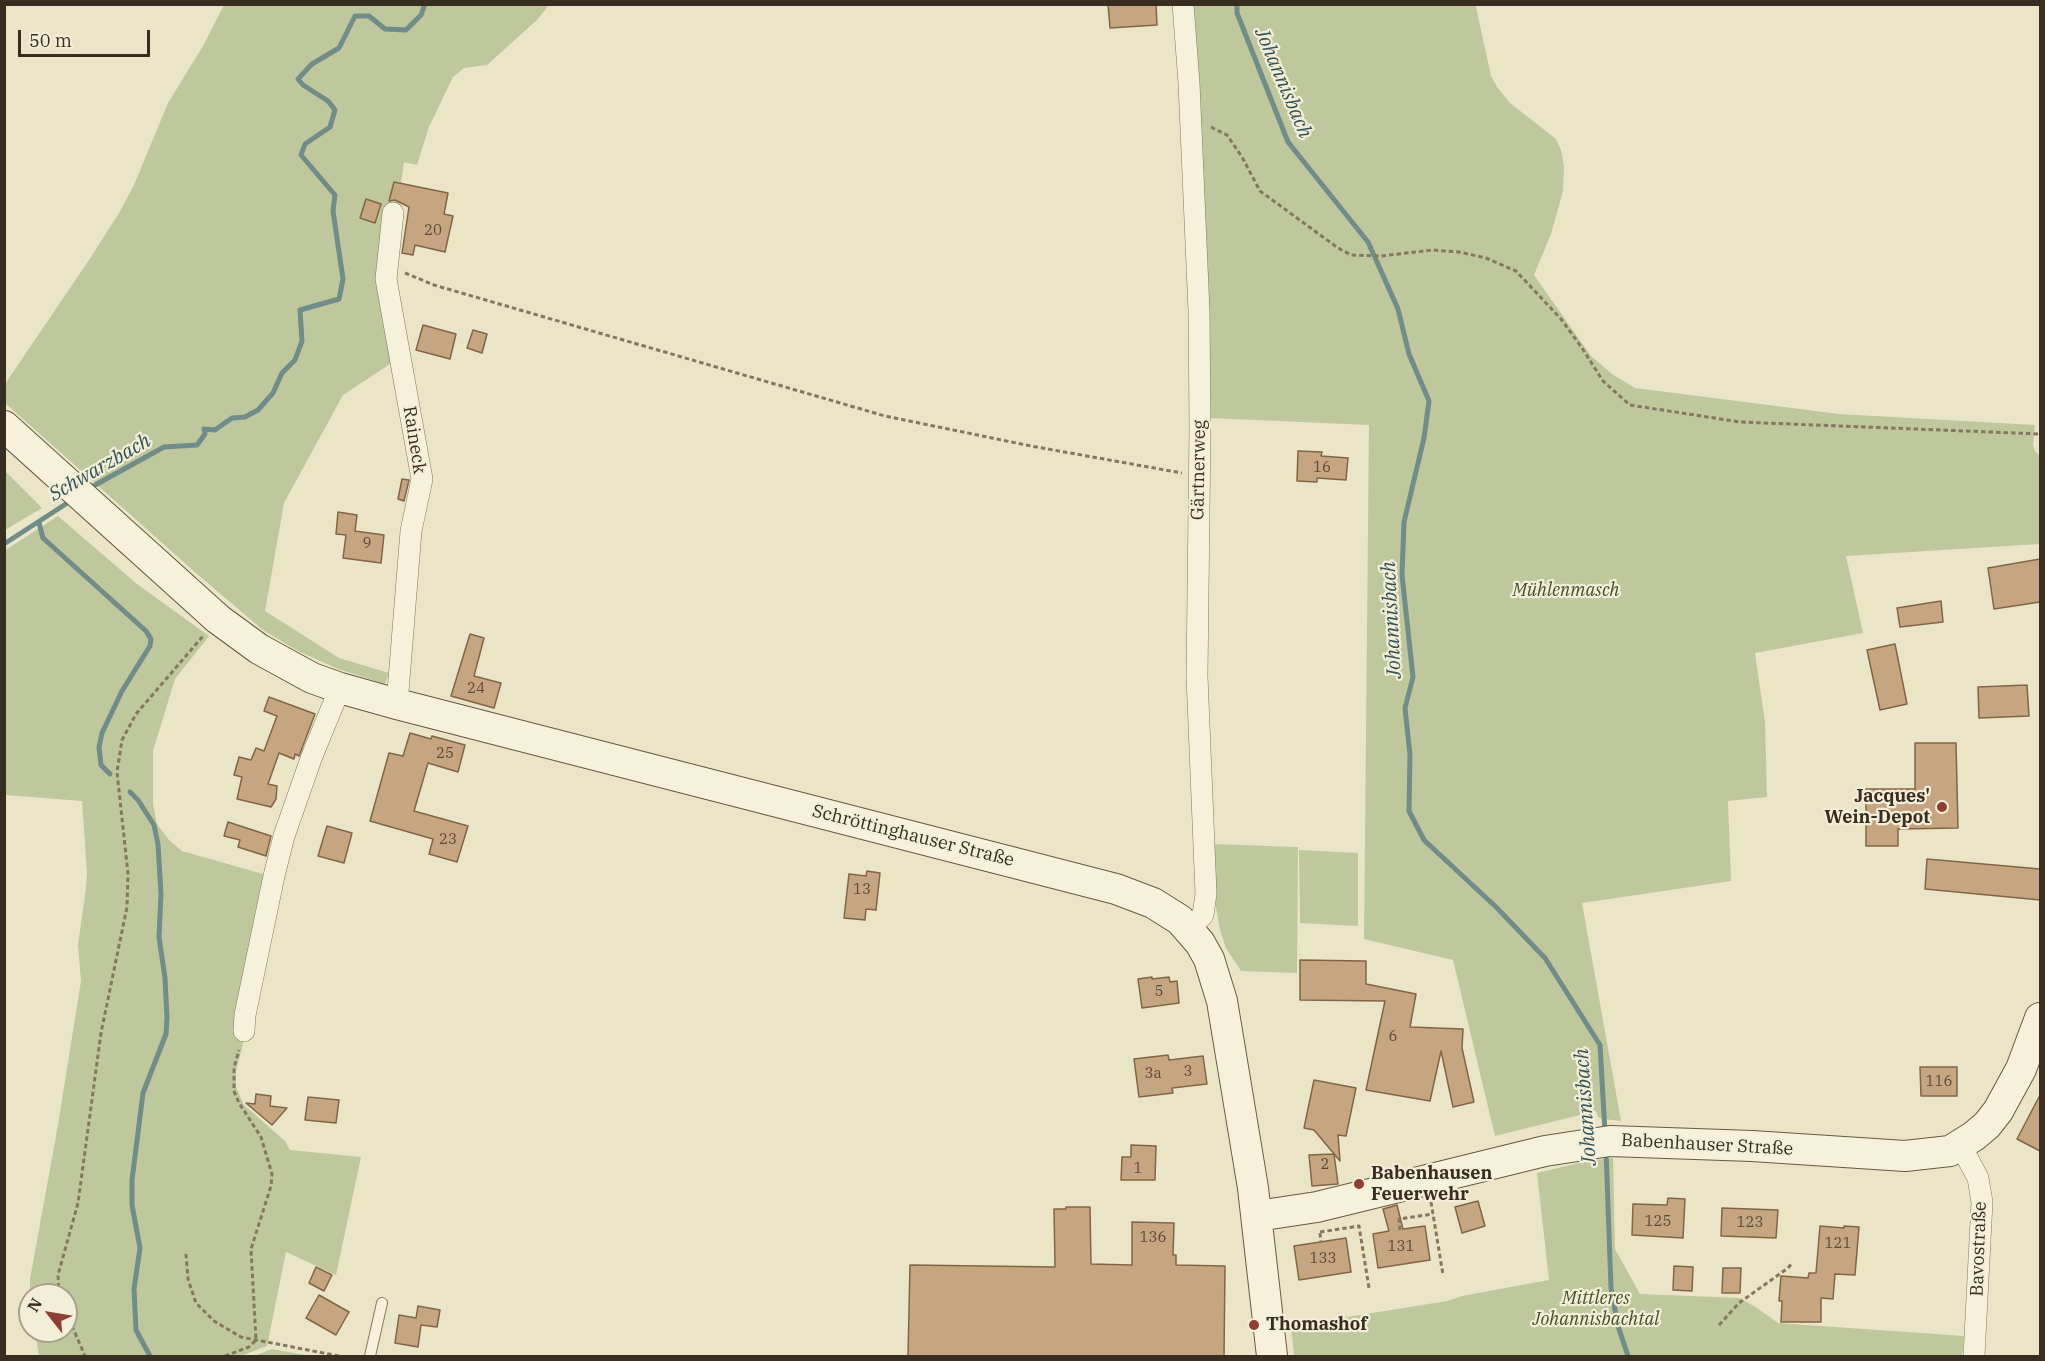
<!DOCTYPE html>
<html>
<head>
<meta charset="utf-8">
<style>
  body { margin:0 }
  #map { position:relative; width:2045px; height:1361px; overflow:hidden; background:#ebe5c8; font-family:"IBM Plex Serif",serif }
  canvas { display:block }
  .frame { position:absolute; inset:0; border:6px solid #372e21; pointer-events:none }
  .north { position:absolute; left:18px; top:1283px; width:60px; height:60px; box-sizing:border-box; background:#f3eed7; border:2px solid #a8a18e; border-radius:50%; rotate:301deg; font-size:16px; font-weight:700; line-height:24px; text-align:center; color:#372e21 }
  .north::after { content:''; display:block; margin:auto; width:21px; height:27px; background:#8f3e34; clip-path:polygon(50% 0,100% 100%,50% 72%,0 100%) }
  .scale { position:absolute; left:18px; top:30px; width:132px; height:27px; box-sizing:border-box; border:3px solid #372e21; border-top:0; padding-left:8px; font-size:18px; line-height:21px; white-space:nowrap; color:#372e21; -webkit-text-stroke:4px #f3eed7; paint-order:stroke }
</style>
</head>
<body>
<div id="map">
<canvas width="2045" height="1361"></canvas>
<div class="frame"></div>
<div class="north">N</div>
<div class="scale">50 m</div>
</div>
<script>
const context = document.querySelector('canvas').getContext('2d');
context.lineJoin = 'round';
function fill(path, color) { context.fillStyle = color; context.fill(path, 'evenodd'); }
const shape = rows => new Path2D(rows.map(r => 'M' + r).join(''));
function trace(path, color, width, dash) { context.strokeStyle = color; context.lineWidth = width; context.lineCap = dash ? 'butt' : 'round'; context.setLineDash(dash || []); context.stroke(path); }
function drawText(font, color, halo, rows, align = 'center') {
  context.font = font + ' "IBM Plex Serif",serif'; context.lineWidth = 4.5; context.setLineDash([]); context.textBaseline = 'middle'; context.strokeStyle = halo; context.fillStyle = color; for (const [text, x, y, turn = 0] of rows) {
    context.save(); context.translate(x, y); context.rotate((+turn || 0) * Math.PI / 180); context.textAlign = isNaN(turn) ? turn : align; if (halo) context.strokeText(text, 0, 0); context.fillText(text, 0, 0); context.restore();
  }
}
fill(shape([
  [1471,4,1476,7,1491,76,1497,87,1510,103,1556,139,1561,150,1564,166,1563,191,1551,234,1534,275,1591,356,1612,374,1635,388,1839,414,2035,425,2033,445,2035,451,2040,456,2040,544,1846,556,1863,633,1755,653,1765,722,1767,797,1728,801,1731,881,1582,903,1621,1121,1603,1119,1598,1117,1596,1111,1495,1136,1453,960,1364,939,1369,425,1210,418,1191,5],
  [224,5,549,5,537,20,487,65,464,68,453,77,429,127,417,165,404,162,384,305,393,362,343,395,284,503,265,611,339,658,389,673,385,684,338,669,298,651,263,630,197,574,5,403,5,384,91,257,119,213,134,185,168,103,203,46],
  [5,471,42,508,5,530],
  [58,516,137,584,209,636,175,679,153,751,153,804,157,824,169,840,182,851,270,876,244,1040,236,1071,236,1087,244,1105,285,1141,290,1150,361,1157,336,1275,286,1252,267,1346,241,1356,39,1356,35,1331,66,1331,66,1295,30,1295,30,1279,58,1125,81,981,78,945,86,888,87,873,82,801,5,795,4,551],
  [1212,844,1298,847,1297,973,1241,971,1226,948,1220,930,1215,901],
  [1299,850,1358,853,1358,926,1300,923],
  [1613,1158,1615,1249,1640,1294,1740,1298,1757,1308,1778,1323,1964,1336,1962,1356,1294,1356,1291,1326,1447,1301,1462,1296,1549,1280,1537,1173,1587,1161],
  [272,1349,310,1356,254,1356]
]), '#bec89c');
trace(shape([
  [1237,4,1237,13,1288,142,1368,242,1398,309,1409,354,1429,401,1424,438,1404,522,1402,575,1413,677,1405,708,1410,755,1409,811,1424,840,1496,907,1545,958,1600,1045,1605,1132],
  [88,489,164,447,197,445,205,434,204,429,215,430,232,418,245,417,258,410,273,393,282,373,295,360,302,341,300,310,339,299,343,279,333,211,335,195,301,155,305,144,330,127,335,110,328,101,303,85,298,79,312,64,339,48,355,16,369,16,385,29,406,30,421,15,425,4],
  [39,523,43,538,146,631,151,639,150,646,122,691,102,733,99,747,101,765,110,774],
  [4,544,72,500],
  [130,792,138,800,154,825,158,844,161,894,159,937,165,978,167,1018,166,1034,143,1093,132,1180,132,1205,140,1248,134,1289,136,1330,150,1356],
  [1606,1150,1611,1288,1618,1326,1628,1356]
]), '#708d89', 5);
const building = shape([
  [1108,4,1156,4,1157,25,1110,28,1108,4],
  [394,182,448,193,444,214,453,216,445,252,415,245,413,255,402,253,409,207,395,200,389,201,394,182],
  [366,199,381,204,375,223,360,218,366,199],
  [423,325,456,334,450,359,416,350,423,325],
  [473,330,487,334,482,353,467,348,473,330],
  [1298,451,1322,452,1321,456,1348,458,1346,480,1317,478,1317,482,1297,481,1298,451],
  [402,479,409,480,404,501,398,499,402,479],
  [338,512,357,515,355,531,384,535,381,563,343,558,346,535,336,534,338,512],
  [2040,559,2040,602,1994,609,1988,568,2040,559],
  [1941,601,1943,622,1900,627,1897,608,1941,601],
  [470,634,484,638,474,676,501,683,494,708,451,696,470,634],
  [1895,644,1907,704,1880,710,1867,650,1895,644],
  [2027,685,2029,716,1979,718,1978,687,2027,685],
  [269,697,315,714,299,756,295,754,294,759,279,753,268,784,277,786,276,799,271,807,237,799,242,777,234,775,239,757,251,760,256,748,264,751,277,716,264,711,269,697],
  [410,733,431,739,432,736,465,745,458,772,428,763,414,811,468,826,457,862,429,854,433,839,370,821,389,753,403,756,410,733],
  [1915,743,1956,743,1958,828,1898,829,1898,846,1866,846,1866,789,1915,789,1915,743],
  [228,822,271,836,266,856,238,847,240,840,224,836,228,822],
  [327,826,352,833,344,863,318,856,327,826],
  [1927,859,2040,869,2040,900,1925,889,1927,859],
  [867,871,880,873,876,910,866,909,865,920,844,918,849,874,866,876,867,871],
  [1300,960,1366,961,1366,984,1416,994,1410,1027,1463,1029,1462,1048,1474,1102,1453,1107,1441,1051,1430,1101,1366,1090,1385,1001,1300,1000,1300,960],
  [1152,977,1152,979,1169,977,1170,982,1177,981,1179,1003,1142,1008,1138,979,1152,977],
  [1168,1055,1169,1060,1203,1056,1207,1084,1172,1088,1173,1093,1139,1097,1134,1059,1168,1055],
  [1920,1067,1957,1067,1957,1096,1921,1096,1920,1067],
  [1314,1080,1356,1088,1346,1136,1338,1135,1340,1161,1314,1130,1304,1128,1314,1080],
  [256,1094,271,1096,270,1106,287,1108,272,1125,246,1103,255,1104,256,1094],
  [2040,1095,2040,1151,2017,1139,2040,1095],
  [308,1097,339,1100,336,1123,305,1120,308,1097],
  [1131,1145,1156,1146,1155,1180,1121,1180,1122,1157,1131,1157,1131,1145],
  [1334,1154,1338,1184,1312,1186,1309,1155,1334,1154],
  [1668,1198,1685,1199,1683,1238,1632,1235,1633,1204,1667,1205,1668,1198],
  [1478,1201,1485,1226,1462,1233,1455,1207,1478,1201],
  [1397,1205,1403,1229,1425,1226,1430,1260,1378,1268,1373,1234,1389,1231,1383,1209,1397,1205],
  [1066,1207,1090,1207,1091,1264,1132,1265,1132,1222,1174,1223,1173,1255,1176,1255,1176,1265,1225,1266,1224,1356,908,1356,910,1265,1055,1267,1054,1209,1066,1209,1066,1207],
  [1722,1208,1778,1210,1776,1238,1721,1236,1722,1208],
  [1820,1226,1844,1228,1844,1226,1859,1227,1855,1275,1835,1274,1833,1299,1821,1298,1821,1322,1781,1322,1782,1301,1779,1301,1781,1276,1808,1278,1809,1273,1816,1273,1820,1226],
  [1346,1238,1351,1272,1299,1280,1294,1246,1346,1238],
  [1674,1266,1693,1267,1692,1291,1673,1290,1674,1266],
  [316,1267,332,1275,324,1291,309,1283,316,1267],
  [1723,1268,1741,1268,1740,1293,1722,1293,1723,1268],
  [319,1295,349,1312,336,1335,306,1318,319,1295],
  [418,1306,440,1310,437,1327,421,1325,418,1347,395,1343,399,1315,416,1318,418,1306]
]);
fill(building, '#c6a681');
trace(building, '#826546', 1.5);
const lane = shape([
  [370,1356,382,1303]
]);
const street = shape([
  [1183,4,1189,83,1199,311,1200,428,1197,676,1206,894,1203,915,1189,929],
  [393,213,386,279,422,479,411,531,397,704],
  [244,1031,245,1015,274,876,284,836,312,756,340,688],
  [1961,1146,1978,1178,1982,1202,1974,1356]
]);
const secondary = shape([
  [4,426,218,619,259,649,312,678,340,688,397,704,1116,889,1153,903,1180,920,1200,943,1209,959,1222,1001,1253,1188,1272,1356],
  [1257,1216,1317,1207,1545,1151,1610,1141,1752,1146,1905,1156,1950,1151,1974,1136,1987,1125,1998,1111,2021,1069,2040,1018]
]);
trace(lane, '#85785e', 12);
trace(street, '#85785e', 22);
trace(secondary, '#675941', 32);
trace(shape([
  [1211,127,1227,135,1242,157,1260,191,1338,248,1351,255,1381,256,1433,250,1459,252,1486,258,1516,271,1561,319,1582,348,1603,381,1630,405,1740,422,2040,434],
  [405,273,434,285,885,416,1031,446,1182,473],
  [1431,1202,1443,1275],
  [1400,1230,1399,1219,1433,1214],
  [1320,1232,1359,1226,1369,1288],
  [1320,1233,1321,1242],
  [186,1254,188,1279,196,1303,214,1321,241,1337,339,1356],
  [59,1295,58,1275,78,1203,101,1033,127,907,128,874,117,772,122,740,136,714,203,636],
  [66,1312,85,1356],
  [1719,1325,1739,1303,1788,1268,1792,1263],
  [225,1356,249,1347,256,1340,251,1249,271,1186,272,1174,261,1137,239,1103,234,1091,234,1068,239,1050]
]), '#85785e', 3, [4.5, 3]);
trace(lane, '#f6f1da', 10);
trace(street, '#f6f1da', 21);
trace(secondary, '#f6f1da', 30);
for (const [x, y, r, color] of [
  [1942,807,6,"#8f3e34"],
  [1359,1184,6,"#8f3e34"],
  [1254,1325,6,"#8f3e34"]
]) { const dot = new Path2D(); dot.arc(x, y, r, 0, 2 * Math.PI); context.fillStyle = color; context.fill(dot); trace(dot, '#f3eed7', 2); }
drawText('15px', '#5b4c39', null, [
  ["20",433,231],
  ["16",1322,468],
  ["9",367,544],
  ["24",476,689],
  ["25",445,754],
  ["23",448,840],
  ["13",862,890],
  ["5",1159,992],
  ["6",1393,1037],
  ["3",1188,1072],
  ["3a",1153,1074],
  ["116",1939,1082],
  ["2",1325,1165],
  ["1",1138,1169],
  ["125",1658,1222],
  ["123",1750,1223],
  ["136",1153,1238],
  ["121",1838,1244],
  ["131",1401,1247],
  ["133",1323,1259]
]);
drawText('18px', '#372e21', '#f3eed7', [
  ["Raineck",414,440,81],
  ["Gärtnerweg",1199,470,-89],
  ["Schröttinghauser Straße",913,836,14],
  ["Babenhauser Straße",1707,1145,3],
  ["Bavostraße",1979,1249,-88]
]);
drawText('italic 18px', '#435129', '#f3eed7', [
  ["Mühlenmasch",1566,591],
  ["Mittleres",1596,1299],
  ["Johannisbachtal",1596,1320]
]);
drawText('bold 18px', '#372e21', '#f3eed7', [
  ["Jacques'",1930,797,"right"],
  ["Wein-Depot",1930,818,"right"],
  ["Babenhausen",1371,1174],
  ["Feuerwehr",1371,1195],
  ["Thomashof",1266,1325]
], 'left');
drawText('italic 20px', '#315355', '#f3eed7', [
  ["Johannisbach",1283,83,67],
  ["Schwarzbach",100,468,-30],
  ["Johannisbach",1392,620,-93],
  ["Johannisbach",1586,1107,-94]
]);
</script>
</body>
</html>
